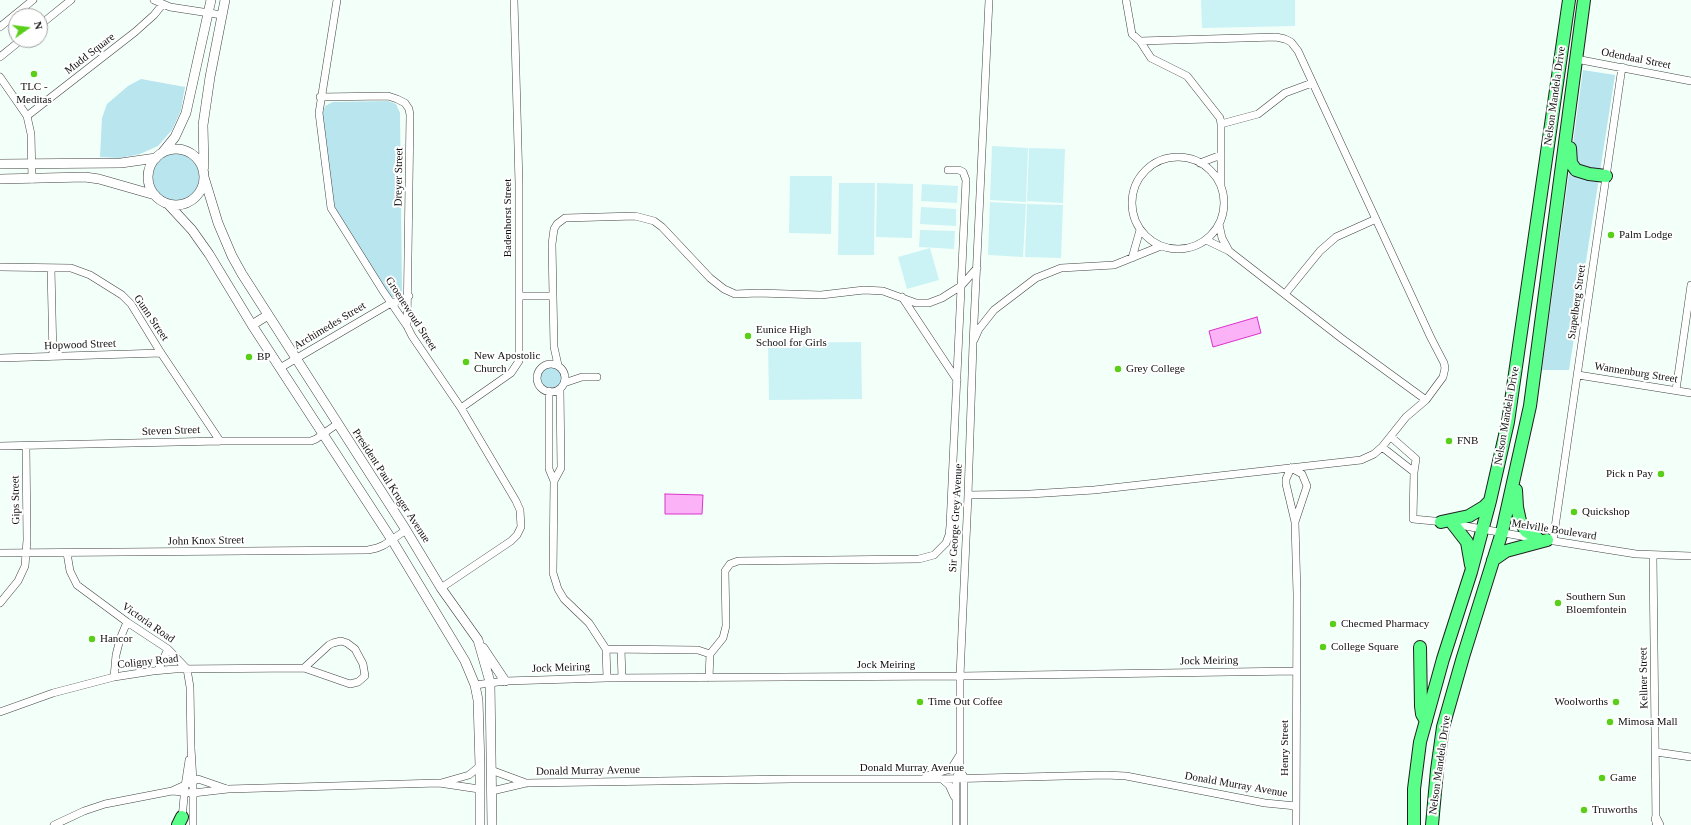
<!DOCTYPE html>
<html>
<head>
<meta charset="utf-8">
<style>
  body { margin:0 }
  #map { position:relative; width:1691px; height:825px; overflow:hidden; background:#f3fff9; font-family:"Times New Roman",serif }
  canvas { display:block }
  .north { position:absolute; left:8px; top:8px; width:40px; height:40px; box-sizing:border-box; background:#fff; border:1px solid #9f9f9f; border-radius:50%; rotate:76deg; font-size:11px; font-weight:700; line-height:16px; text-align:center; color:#101010 }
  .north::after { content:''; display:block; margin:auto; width:14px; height:18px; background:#5acf19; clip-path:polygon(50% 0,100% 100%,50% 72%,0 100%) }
</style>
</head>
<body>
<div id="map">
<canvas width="1691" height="825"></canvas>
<div class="north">N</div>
</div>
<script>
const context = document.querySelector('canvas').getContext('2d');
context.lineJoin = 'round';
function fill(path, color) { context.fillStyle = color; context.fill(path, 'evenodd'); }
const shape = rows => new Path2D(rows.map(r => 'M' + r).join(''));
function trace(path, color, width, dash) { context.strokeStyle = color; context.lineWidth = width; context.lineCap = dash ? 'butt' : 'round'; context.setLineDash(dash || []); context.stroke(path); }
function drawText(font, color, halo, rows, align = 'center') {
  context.font = font + ' "Times New Roman",serif'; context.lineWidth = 4; context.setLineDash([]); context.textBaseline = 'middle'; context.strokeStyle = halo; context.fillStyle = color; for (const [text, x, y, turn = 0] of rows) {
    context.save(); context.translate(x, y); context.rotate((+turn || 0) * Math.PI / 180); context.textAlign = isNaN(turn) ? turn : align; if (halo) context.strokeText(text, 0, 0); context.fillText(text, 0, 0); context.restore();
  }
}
fill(shape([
  [1583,70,1615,75,1569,370,1542,370],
  [141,79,185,87,181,110,172,130,158,146,140,154,120,158,100,157,102,118,107,104,128,86],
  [388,101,396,104,400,113,402,295,390,298,332,206,322,116,325,106,333,102],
  '150 178a25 25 0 1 1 50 0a25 25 0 1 1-50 0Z',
  '541 378a11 11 0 1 1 22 0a11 11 0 1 1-22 0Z'
]), '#b8e5ee');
fill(shape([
  [1201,0,1295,0,1295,26,1202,28],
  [992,146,1028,148,1026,202,990,200],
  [1029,148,1065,149,1063,203,1027,201],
  [790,176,832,176,831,234,789,233],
  [839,183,875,183,874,255,838,255],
  [877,183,913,184,912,238,876,237],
  [922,184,958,186,957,203,921,201],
  [990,202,1026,204,1023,257,988,255],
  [1027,204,1063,205,1061,258,1025,257],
  [921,207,956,209,956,226,920,224],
  [920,230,955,231,954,249,919,247],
  [930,248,939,280,907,289,898,257],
  [861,342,862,399,769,400,768,343]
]), '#cbf3f5');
const water = shape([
  [1257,317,1261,333,1213,347,1209,331,1257,317],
  [665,494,703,495,702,514,665,514,665,494]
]);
fill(water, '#fcb2f7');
trace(water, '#da32cb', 1);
const minor = shape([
  [154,0,170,7,222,15],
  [337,0,319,113,331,208,383,291,407,326,412,336,461,408,516,501,520,510,521,527,517,535,511,541,441,588],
  [1126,0,1132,34,1140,41,1151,58,1187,76,1220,118,1221,124,1221,186],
  [40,25,71,0],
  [0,27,33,0],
  [0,57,21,40],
  [1576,59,1691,81],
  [0,77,27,116,31,134,32,179],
  [320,97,388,96,397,99,405,103,409,109,410,115,407,326],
  [27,116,135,32,154,15,162,5],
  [1221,124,1258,114,1285,93,1312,83],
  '1132 203a46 46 0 1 1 92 0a46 46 0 1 1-92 0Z',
  [1200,163,1221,155],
  [1219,224,1222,238,1229,251],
  [1206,240,1229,251,1341,338,1426,400],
  [1132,258,1140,230],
  [0,267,71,268,90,275,122,295,131,304,161,353,220,441],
  [51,268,53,357],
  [1285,294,1320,251,1336,237,1376,219],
  [519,296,553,296],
  [902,297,957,380],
  [974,340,979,329,994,310,1036,278,1061,268,1114,265,1161,246],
  [0,358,161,353],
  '537 378a14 14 0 1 1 28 0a14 14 0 1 1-28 0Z',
  [558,365,554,347,552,244,554,229,557,224,565,218,635,216,654,221,662,227,710,278,724,289,735,294,758,293,821,295,864,290,883,291,916,303,929,303,942,298,961,286,977,268],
  [280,368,391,303,402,300,409,296],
  [1578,375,1691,393],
  [564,383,582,377,597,377],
  [1676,390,1691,285],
  [549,391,549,469,554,481,553,573,558,589,564,599,589,623,606,649,607,678],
  [461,408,511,373,519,361,519,184,514,0],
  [1391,437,1416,459,1414,472,1413,519,1444,522],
  [0,446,220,441,311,441,316,439,337,424],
  [1382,447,1414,472],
  [1291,468,1286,479,1286,484,1295,522,1297,594,1296,825],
  [1291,468,1302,474,1307,486,1295,522],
  [554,481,561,468,560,389],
  [968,495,1030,494,1094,490,1361,460,1374,454,1382,447,1406,417,1426,400,1443,377,1445,368,1444,363,1431,338,1298,51,1291,42,1285,39,1276,37,1140,41],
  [1454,524,1532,538],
  [1548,540,1636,554,1691,556],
  [1553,541,1622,67],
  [0,553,368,550,377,548,384,545,406,530],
  [67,553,70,571,77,585,127,622,168,649,187,669,190,687,191,748,193,781,193,825],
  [1653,556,1656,823],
  [0,603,18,581,25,566,27,540,26,446],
  [606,649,698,650,710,654],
  [621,649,622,678],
  [158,670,168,649],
  [114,677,116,655,120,639,127,622],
  [709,678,710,654,723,638,726,626,725,571,730,564,738,561,919,559,934,555,946,543,949,535,950,526,966,180,963,172,959,170,948,170],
  [475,685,505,681,607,678,960,676,1297,671],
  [0,712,53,693,114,677,153,671,175,669,304,668,350,684,358,682,365,676,363,664,355,649,347,643,341,641,333,643,329,645,304,668],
  [1656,752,1691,757],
  [491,770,526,783],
  [963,775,964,778,964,825],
  [926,776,951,769,959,756],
  [942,779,949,785,954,796],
  [441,783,469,775,480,766],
  [172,791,193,793,228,789,439,783,479,789],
  [492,791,526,783,792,779,942,779,1106,775,1126,776,1265,803,1296,806],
  [182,819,185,786,189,760],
  [54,825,84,811,105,804,172,791,198,779,227,789],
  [956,825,956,779,960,768,960,676,968,495,973,344,989,0]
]);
const tertiary = shape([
  '148 177a28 28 0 1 1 56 0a28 28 0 1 1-56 0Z',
  [162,153,175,137,186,113,211,0],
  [0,164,121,163,156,158],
  [204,167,203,125,210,77,225,0],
  [204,177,218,223,232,256,242,274,406,530,441,588,478,640,490,682,492,825],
  [0,179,85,177,99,179,155,195],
  [168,204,192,230,209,254,252,325,392,540,465,661,475,685,478,700,480,766,480,825],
  [252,325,268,315],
  [483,648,505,681],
  [1656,819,1659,825]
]);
const trunk = shape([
  [1570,148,1571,163,1576,170,1589,174,1606,176],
  [1516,490,1517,507,1520,521,1526,531,1537,538],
  [1441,522,1469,516,1484,507,1490,501],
  [1453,524,1467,542,1471,565],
  [1493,560,1506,551,1547,540],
  [1420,647,1421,706,1422,714,1426,721],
  [178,825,182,817],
  [1414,825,1414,789,1420,742,1443,659,1471,572,1490,501,1508,422,1569,0],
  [1432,825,1437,770,1443,727,1463,657,1502,532,1530,406,1584,0]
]);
trace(minor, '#434343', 8);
trace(tertiary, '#434343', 10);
trace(trunk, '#212121', 14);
trace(minor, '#fff', 7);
trace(tertiary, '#fff', 9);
trace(trunk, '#5aff8a', 12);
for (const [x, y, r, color] of [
  [34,74,4,"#5acf19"],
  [1611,235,4,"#5acf19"],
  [748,336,4,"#5acf19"],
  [249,357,4,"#5acf19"],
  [466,362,4,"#5acf19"],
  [1118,369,4,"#5acf19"],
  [1449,441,4,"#5acf19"],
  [1661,474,4,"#5acf19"],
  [1574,512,4,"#5acf19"],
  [1558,603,4,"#5acf19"],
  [1333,624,4,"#5acf19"],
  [92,639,4,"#5acf19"],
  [1323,647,4,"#5acf19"],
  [920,702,4,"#5acf19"],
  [1616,702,4,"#5acf19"],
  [1610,722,4,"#5acf19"],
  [1602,778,4,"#5acf19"],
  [1584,810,4,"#5acf19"]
]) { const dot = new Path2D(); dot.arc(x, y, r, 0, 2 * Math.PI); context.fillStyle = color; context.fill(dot); trace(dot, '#fff', 1.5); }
drawText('11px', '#101010', '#fff', [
  ["Mudd Square",90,54,-38],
  ["Odendaal Street",1636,59,11],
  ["Nelson Mandela Drive",1555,96,-82],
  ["Dreyer Street",399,177,-89],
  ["Badenhorst Street",508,218,-90],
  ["Stapelberg Street",1577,302,-82],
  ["Groenewoud Street",411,314,57],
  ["Gunn Street",151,318,56],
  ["Archimedes Street",330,326,-31],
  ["Hopwood Street",80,345,-2],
  ["Wannenburg Street",1636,373,9],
  ["Nelson Mandela Drive",1507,416,-80],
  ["Steven Street",171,431,-2],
  ["President Paul Kruger Avenue",391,486,57],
  ["Gips Street",16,500,-91],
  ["Sir George Grey Avenue",956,518,-87],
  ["Melville Boulevard",1554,530,9],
  ["John Knox Street",206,541,-1],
  ["Victoria Road",148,623,35],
  ["Jock Meiring",1209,661,-1],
  ["Coligny Road",148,662,-6],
  ["Jock Meiring",886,665],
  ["Jock Meiring",561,668,-2],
  ["Kellner Street",1644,678,-91],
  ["Henry Street",1285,748,-90],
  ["Nelson Mandela Drive",1440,765,-82],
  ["Donald Murray Avenue",912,768],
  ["Donald Murray Avenue",588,771,-1],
  ["Donald Murray Avenue",1236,785,10]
]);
drawText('11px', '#101010', '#fff', [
  ["TLC -",34,87,"center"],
  ["Meditas",34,100,"center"],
  ["Palm Lodge",1619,235],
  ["Eunice High",756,330],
  ["School for Girls",756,343],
  ["New Apostolic",474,356],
  ["Church",474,369],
  ["BP",257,357],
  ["Grey College",1126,369],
  ["FNB",1457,441],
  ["Pick n Pay",1653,474,"right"],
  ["Quickshop",1582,512],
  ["Southern Sun",1566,597],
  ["Bloemfontein",1566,610],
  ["Checmed Pharmacy",1341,624],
  ["Hancor",100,639],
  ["College Square",1331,647],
  ["Time Out Coffee",928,702],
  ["Woolworths",1608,702,"right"],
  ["Mimosa Mall",1618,722],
  ["Game",1610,778],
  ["Truworths",1592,810]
], 'left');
</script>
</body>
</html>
